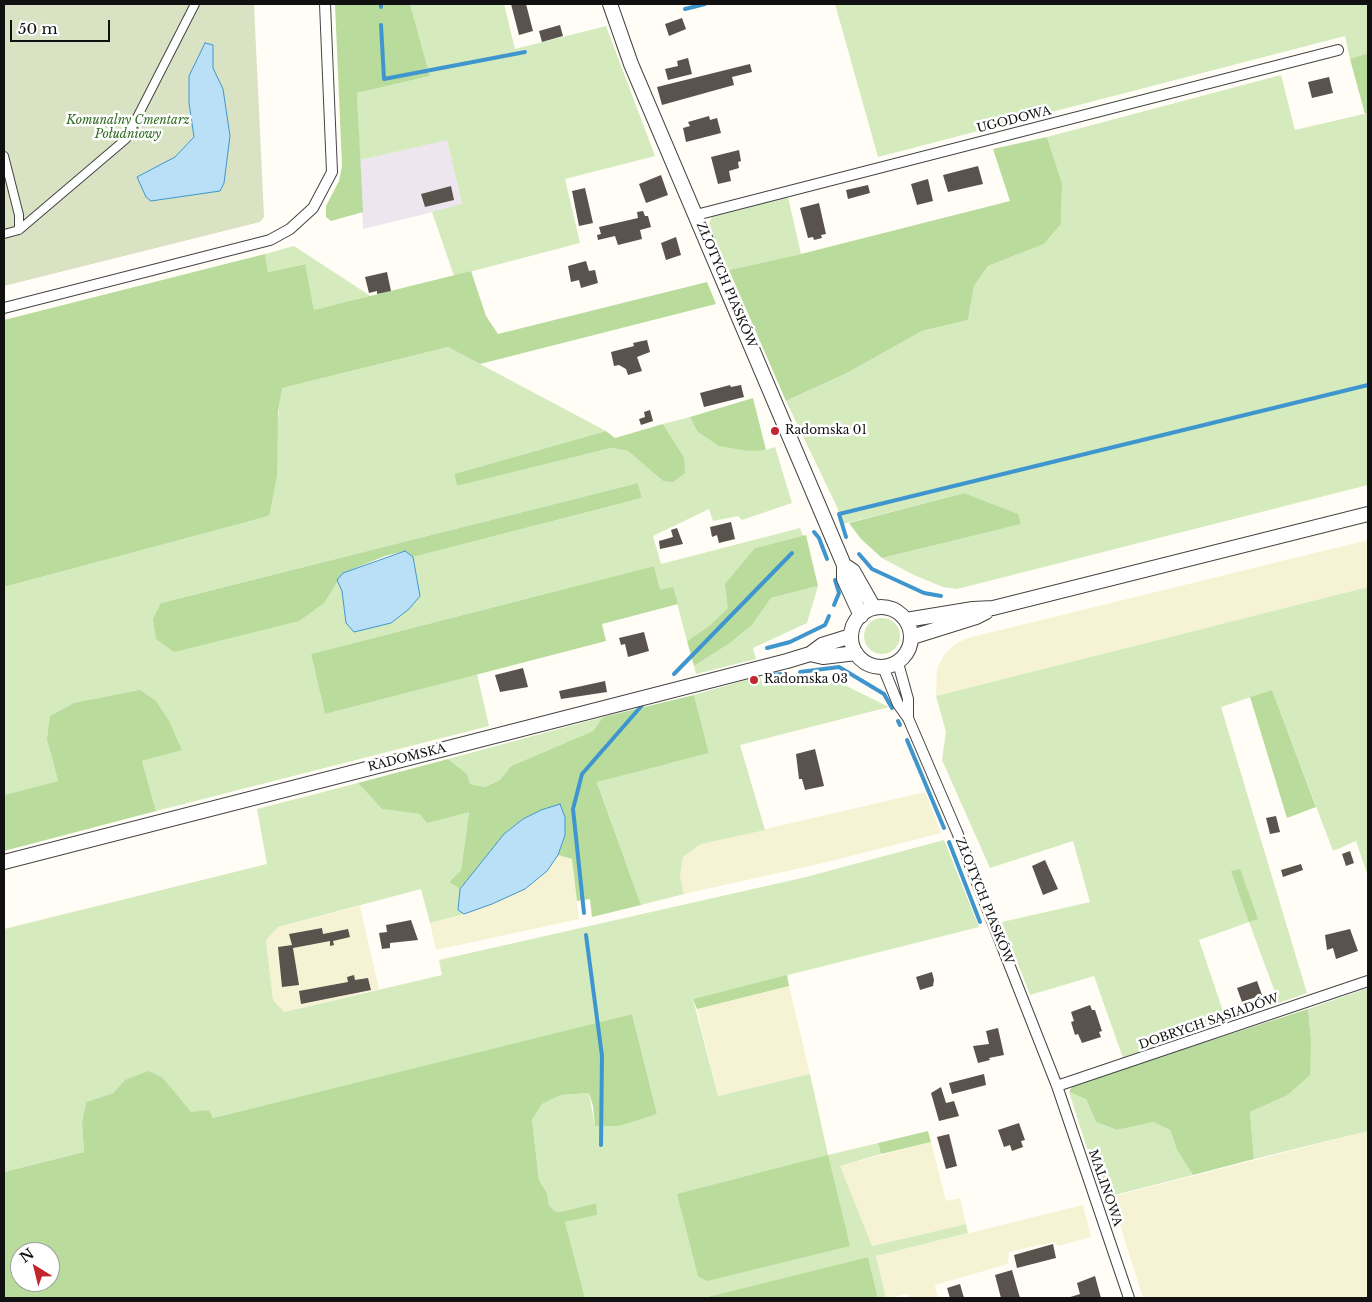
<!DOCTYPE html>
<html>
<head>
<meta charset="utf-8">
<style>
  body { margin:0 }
  #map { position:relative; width:1372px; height:1302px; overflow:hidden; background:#fffdf5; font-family:"Libre Baskerville",serif }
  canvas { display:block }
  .frame { position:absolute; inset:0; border:5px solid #111; pointer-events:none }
  .north { position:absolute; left:10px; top:1242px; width:50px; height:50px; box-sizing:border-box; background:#fff; border:1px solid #a0a0a0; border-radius:50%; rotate:324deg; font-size:14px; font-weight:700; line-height:20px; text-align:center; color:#111 }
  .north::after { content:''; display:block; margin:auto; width:18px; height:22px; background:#c4262e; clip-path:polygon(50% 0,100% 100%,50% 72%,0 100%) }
  .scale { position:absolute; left:10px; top:20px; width:100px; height:22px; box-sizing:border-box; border:2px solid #111; border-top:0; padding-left:6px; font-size:15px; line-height:18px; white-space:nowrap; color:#111; -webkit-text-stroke:4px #fff; paint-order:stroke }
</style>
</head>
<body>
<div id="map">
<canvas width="1372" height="1302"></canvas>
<div class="frame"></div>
<div class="north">N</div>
<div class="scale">50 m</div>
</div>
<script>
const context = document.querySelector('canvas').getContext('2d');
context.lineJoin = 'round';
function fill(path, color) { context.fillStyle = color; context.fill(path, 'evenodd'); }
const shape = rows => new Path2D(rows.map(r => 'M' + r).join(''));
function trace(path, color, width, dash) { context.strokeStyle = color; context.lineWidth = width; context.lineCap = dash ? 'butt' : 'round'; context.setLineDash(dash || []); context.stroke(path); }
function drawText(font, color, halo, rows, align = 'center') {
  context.font = font + ' "Libre Baskerville",serif'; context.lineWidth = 5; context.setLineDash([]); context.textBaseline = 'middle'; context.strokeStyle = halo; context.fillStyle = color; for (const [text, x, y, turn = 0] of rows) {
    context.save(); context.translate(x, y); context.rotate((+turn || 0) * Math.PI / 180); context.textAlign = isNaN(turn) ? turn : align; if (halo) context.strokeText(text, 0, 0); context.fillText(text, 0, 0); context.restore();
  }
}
fill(shape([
  [447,139,462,205,363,229,360,160]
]), '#eee6ef');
fill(shape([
  [1368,540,1368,587,936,696,937,669,944,655,955,644,968,638],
  [925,792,941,833,819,864,684,894,680,877,683,857,701,844],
  [558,855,572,859,579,919,436,950,430,923,464,914,525,889,547,871],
  [360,906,379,989,284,1012,273,1000,266,939,278,927],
  [789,986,810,1074,718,1096,697,1009],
  [1368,1131,1368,1298,1143,1298,1111,1197],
  [931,1142,946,1201,960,1198,966,1224,872,1246,839,1166],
  [1083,1205,1091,1237,1058,1246,1053,1242,1009,1252,1008,1264,935,1285,938,1298,909,1298,908,1294,886,1298,876,1256]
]), '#f6f3d4');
fill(shape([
  [410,4,504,4,515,49,606,26,655,156,565,179,580,243,454,276,432,212,462,204,447,140,360,160,357,93,430,76],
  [835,4,1368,4,1368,53,1350,59,1345,36,878,157],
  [1281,75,1295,130,1368,113,1368,485,957,589,943,587,914,575,882,558,1020,524,1017,514,964,493,843,524,837,507,786,401,847,373,922,331,968,320,974,286,988,266,1044,244,1061,224,1062,183,1047,137],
  [788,197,801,254,729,270,710,233,708,226,712,217],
  [294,246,372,297,314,310,304,264,268,272,265,254],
  [448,347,606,431,454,474,457,486,611,448,628,451,663,481,684,457,663,424,690,417,697,431,766,450,775,447,792,503,742,520,738,516,713,521,709,509,653,536,661,564,800,528,803,536,755,548,728,608,709,626,687,641,673,588,660,591,654,566,311,654,325,714,477,674,489,726,156,811,142,761,181,750,47,740,58,781,4,795,4,587,269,516,281,388],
  [638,483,642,498,413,557,420,596,346,623,342,591,337,580,161,603],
  [818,586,807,623,753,648,756,659,696,674,694,666,730,643,752,625,771,598],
  [1368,587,1368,876,1356,841,1333,851,1272,690,1221,707,1307,993,1279,1003,1249,922,1199,940,1226,1020,1123,1058,1094,976,1030,995,1002,922,1090,902,1073,841,990,868,942,760,946,732,936,696],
  '864 636a18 18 0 1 1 36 0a18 18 0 1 1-36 0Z',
  [760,676,763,686,830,678,889,707,740,745,765,830,701,844,683,857,680,877,684,894,641,905,597,781,709,753,694,695],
  [603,717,593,731,511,766,500,780,485,787,470,784,467,774,448,759],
  [358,783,382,809,421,814,469,812,461,870,449,882,460,889,458,910,464,914,430,923,421,889,278,927,266,940,273,1000,284,1012,442,975,439,960,806,877,944,840,979,927,693,999,718,1096,810,1074,828,1155,878,1143,881,1154,840,1166,872,1246,966,1224,968,1233,876,1256,886,1298,878,1298,868,1257,703,1298,585,1298,565,1222,596,1215,595,1203,560,1212,555,1211,549,1205,547,1193,539,1180,532,1120,542,1104,561,1095,589,1093,595,1126,657,1114,632,1014,213,1118,209,1110,191,1113,163,1078,125,1080,113,1093,86,1102,82,1123,84,1152,4,1172,4,929,267,864,257,809],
  [1368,988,1368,1131,1254,1159,1250,1112,1286,1096,1311,1040,1308,1009],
  [1069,1092,1086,1099,1096,1122,1117,1130,1153,1122,1170,1130,1177,1150,1193,1175,1103,1198]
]), '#d5ebbd');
fill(shape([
  [335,4,410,4,430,76,357,93,363,212,331,221,326,217,326,206,339,181,342,166],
  [1368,53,1368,113,1365,114,1350,59],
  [1047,137,1062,183,1061,224,1044,244,988,266,974,286,968,320,922,331,847,373,786,401,729,270,801,254,1010,201,993,149],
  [265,254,268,272,305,264,314,310,471,271,486,316,498,334,707,282,716,304,480,364,448,347,282,388,278,413,277,476,269,516,4,587,4,320],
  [753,398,766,450,749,451,719,446,697,431,690,417],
  [663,424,684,457,685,473,673,482,663,481,628,451,611,448,457,486,454,474,606,431,615,438],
  [638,483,642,498,413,557,405,551,385,556,343,573,324,603,299,621,174,652,156,639,153,619,161,603],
  [964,493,1018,514,1021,524,882,558,861,539,849,523],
  [806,535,818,586,771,598,752,625,730,643,694,666,687,641,709,626,728,608,725,584,755,548],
  [654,566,660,590,673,587,678,604,602,624,606,641,325,714,311,654],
  [140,690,156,701,169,721,182,750,142,761,156,811,4,851,4,795,58,781,47,740,50,716,74,703],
  [1272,690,1316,807,1287,818,1250,697],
  [694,695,709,753,597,782,641,905,592,917,590,899,577,901,572,859,558,855,565,835,541,810,523,819,504,834,460,889,449,882,461,870,469,812,427,823,420,814,382,809,358,783,448,759,467,774,470,784,485,787,500,780,511,766,593,731,603,717],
  [1240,869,1258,919,1249,922,1231,871],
  [787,975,789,986,697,1009,693,999],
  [1308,1009,1311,1040,1310,1075,1286,1096,1250,1112,1254,1159,1193,1175,1177,1150,1170,1130,1153,1122,1117,1130,1096,1122,1086,1099,1069,1092,1073,1085],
  [632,1014,657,1114,619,1126,595,1126,593,1106,589,1093,561,1095,542,1104,532,1120,539,1180,547,1193,549,1205,555,1211,560,1212,596,1203,597,1215,565,1222,585,1298,4,1298,4,1172,84,1152,82,1123,86,1102,113,1093,125,1080,149,1071,163,1078,191,1112,209,1110,213,1118],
  [20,1252,50,1252,50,1282,20,1282],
  [928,1131,931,1142,881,1154,878,1143],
  [828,1155,850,1246,707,1281,698,1276,677,1194],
  [868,1257,878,1298,703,1298]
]), '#b9dc9c');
fill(shape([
  [4,4,254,4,264,217,260,222,4,286]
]), '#d9e3c4');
const water = shape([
  [205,43,213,45,213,68,223,89,230,136,224,183,220,191,151,201,146,197,137,177,175,157,194,137,189,103,189,76,205,43],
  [405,551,413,557,420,596,409,609,391,623,354,632,346,623,342,591,337,580,343,573,405,551],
  [560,804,565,817,565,835,558,855,547,871,525,889,492,904,464,914,458,910,460,889,504,834,523,819,541,810,560,804]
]);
fill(water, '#b9e0f7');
trace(water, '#3f96cf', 1);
trace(shape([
  [381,4,381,7],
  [685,9,705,4],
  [381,25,384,79,525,52],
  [814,532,819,538,827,559],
  [846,537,839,514,1368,385],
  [859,554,872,569,924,593,941,596],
  [834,605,839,593,835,580],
  [767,648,790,642,825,625,829,616],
  [800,672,839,667,884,694,892,708],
  [674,674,792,553],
  [771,675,783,674],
  [898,721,900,725],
  [907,740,944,828],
  [949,842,980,922],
  [584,913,573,809,582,774,644,703],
  [586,935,602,1056,601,1145]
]), '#3f96cf', 4);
fill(shape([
  [511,4,526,4,533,31,519,35],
  [682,18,686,29,669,36,665,24],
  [560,25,563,36,542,42,539,31],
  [688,58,692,74,668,80,665,69,678,66,677,61],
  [750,64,752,72,732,77,734,85,662,105,657,87],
  [1329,77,1333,93,1312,98,1308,82],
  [709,116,710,120,717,118,721,133,686,142,683,128,690,126,688,122],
  [739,150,741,161,738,162,739,168,729,171,731,181,718,184,711,157],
  [978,166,983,184,948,192,943,175],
  [661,175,668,195,646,203,639,184],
  [928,179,933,201,917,205,911,184],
  [868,185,870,193,848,199,846,190],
  [451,186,454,200,425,207,421,194],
  [585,188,593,223,579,226,572,191],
  [819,203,826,234,821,235,822,238,814,240,813,237,808,238,800,208],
  [643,211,645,216,648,216,651,227,640,230,642,239,618,245,615,236,598,240,597,235,601,234,599,227,638,218,637,212],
  [676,237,681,255,666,260,661,243],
  [586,261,589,271,595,270,598,283,581,288,579,280,571,282,568,266],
  [387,272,391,291,377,294,377,291,369,293,365,277],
  [647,340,650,352,637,357,642,371,628,375,626,369,619,365,614,366,611,352,634,346,633,343],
  [730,385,731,387,741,385,744,397,704,407,700,393],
  [650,410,653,421,641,425,639,419,645,417,644,412],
  [731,522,735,539,719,543,717,535,712,537,710,527],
  [677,528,683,544,660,549,659,541,673,537,671,530],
  [644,632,649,651,628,657,625,644,621,645,619,638],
  [523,668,528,687,500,692,495,675],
  [605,681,607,692,561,699,559,691],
  [815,749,824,786,805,790,802,779,799,779,796,754],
  [1276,816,1280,832,1270,834,1266,818],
  [1350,851,1354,863,1346,866,1342,854],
  [1045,860,1058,889,1043,895,1032,866],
  [1301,864,1303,870,1283,877,1281,870],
  [411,920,418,940,390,943,390,948,382,949,379,933,387,932,386,925],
  [322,928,323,934,348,929,350,937,333,941,334,945,330,946,330,941,293,948,299,985,282,987,278,947,292,945,289,934],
  [1350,929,1358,951,1336,959,1333,948,1327,950,1325,935],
  [932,972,934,980,933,986,920,990,916,977],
  [354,975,355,980,368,978,371,990,301,1004,299,991,348,982,347,977],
  [1257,981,1262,995,1242,1002,1237,988],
  [1090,1005,1092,1010,1095,1010,1102,1031,1099,1032,1101,1037,1082,1043,1078,1034,1075,1035,1071,1022,1074,1021,1071,1012],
  [998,1028,1004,1055,989,1058,990,1060,978,1063,973,1046,989,1044,986,1031],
  [984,1074,986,1085,952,1094,949,1083],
  [941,1087,946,1103,954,1101,959,1116,939,1121,931,1093],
  [1019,1123,1025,1140,1021,1141,1023,1147,1012,1151,1010,1145,1004,1147,998,1130],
  [949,1134,957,1166,946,1169,937,1137],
  [1053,1244,1056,1258,1017,1268,1014,1255],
  [1012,1270,1020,1298,1001,1298,995,1275],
  [1095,1276,1101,1298,1067,1298,1080,1294,1077,1283],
  [960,1284,964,1298,950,1298,947,1288]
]), '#5a524d');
const pedestrian = shape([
  [4,156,19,215,19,230],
  [4,234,19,230,126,139,195,4]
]);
const minor = shape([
  [696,215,1338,50],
  [4,308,270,240,290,229,313,208,332,172,325,4],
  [898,663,908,699,908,718],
  [883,667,898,704,908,718,957,832,1057,1086,1129,1298],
  [1057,1086,1368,981]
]);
const tertiary = shape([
  [610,4,631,64,844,565,844,579,861,616],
  [844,565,853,571,874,608],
  '851 637a30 30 0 1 1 60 0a30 30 0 1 1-60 0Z',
  [906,620,973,609,993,608,1368,514],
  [912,637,976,617,986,612],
  [810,654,823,657,856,653],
  [4,862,787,661,810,654,822,645,851,636]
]);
trace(pedestrian, '#444', 10);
trace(minor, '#444', 12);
trace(tertiary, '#444', 16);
trace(pedestrian, '#fff', 8);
trace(minor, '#fff', 10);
trace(tertiary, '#fff', 14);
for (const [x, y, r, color] of [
  [775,431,5,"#c4262e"],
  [754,680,5,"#c4262e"]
]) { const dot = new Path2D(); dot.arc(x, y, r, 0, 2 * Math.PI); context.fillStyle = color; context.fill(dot); trace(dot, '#fff', 2); }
drawText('12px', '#111', '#fff', [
  ["UGODOWA",1014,120,-14],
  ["ZŁOTYCH PIASKÓW",726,285,67],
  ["RADOMSKA",407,758,-14],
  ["ZŁOTYCH PIASKÓW",984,901,68],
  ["DOBRYCH SĄSIADÓW",1209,1022,-19],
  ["MALINOWA",1105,1188,71]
]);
drawText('italic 12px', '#2f6b1f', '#fff', [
  ["Komunalny Cmentarz",128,121],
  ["Południowy",128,135]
]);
drawText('12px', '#111', '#fff', [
  ["Radomska 01",785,431],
  ["Radomska 03",764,680]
], 'left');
</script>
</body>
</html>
